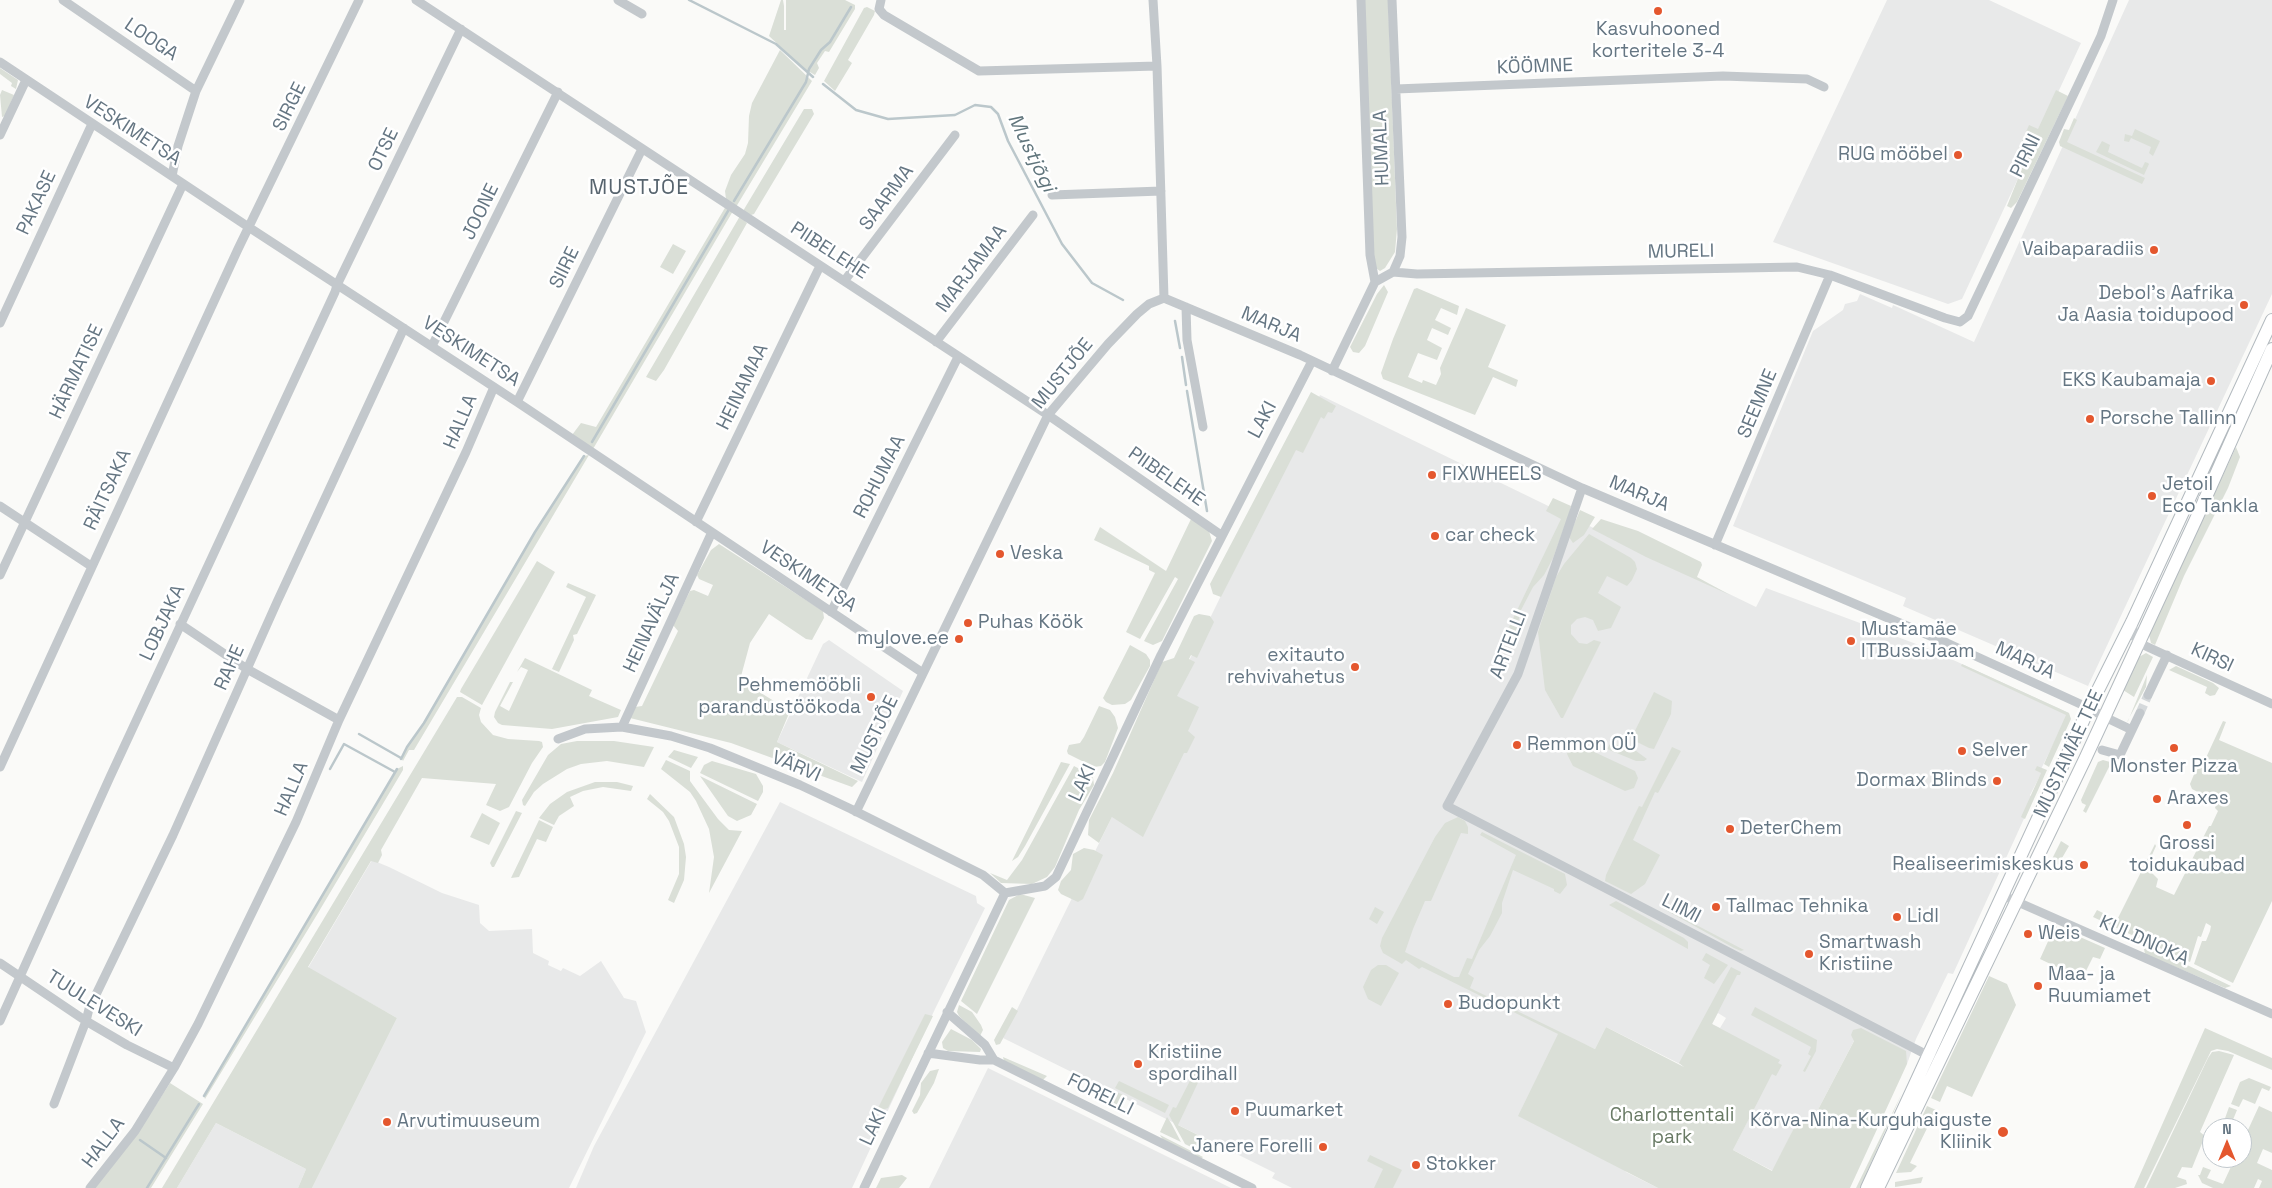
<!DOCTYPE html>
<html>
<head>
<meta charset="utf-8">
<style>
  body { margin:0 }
  #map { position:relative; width:2272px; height:1188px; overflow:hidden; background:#fafaf8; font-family:"Space Grotesk",sans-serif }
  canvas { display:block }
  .north { position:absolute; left:2202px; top:1118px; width:50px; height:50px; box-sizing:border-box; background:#fff; border:1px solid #c1c8cd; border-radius:50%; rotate:0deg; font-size:14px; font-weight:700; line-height:20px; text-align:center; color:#657683 }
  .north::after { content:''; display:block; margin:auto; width:18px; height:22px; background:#e4572e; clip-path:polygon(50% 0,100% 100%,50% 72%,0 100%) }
</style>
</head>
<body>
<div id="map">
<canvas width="2272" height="1188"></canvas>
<div class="north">N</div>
</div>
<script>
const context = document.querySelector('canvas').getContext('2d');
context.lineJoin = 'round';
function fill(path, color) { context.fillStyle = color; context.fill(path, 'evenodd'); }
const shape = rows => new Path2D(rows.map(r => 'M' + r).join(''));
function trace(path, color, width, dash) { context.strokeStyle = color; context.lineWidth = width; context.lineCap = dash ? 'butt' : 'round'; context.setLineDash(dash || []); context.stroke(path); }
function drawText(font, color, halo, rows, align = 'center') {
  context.font = font + ' "Space Grotesk",sans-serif'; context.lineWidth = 5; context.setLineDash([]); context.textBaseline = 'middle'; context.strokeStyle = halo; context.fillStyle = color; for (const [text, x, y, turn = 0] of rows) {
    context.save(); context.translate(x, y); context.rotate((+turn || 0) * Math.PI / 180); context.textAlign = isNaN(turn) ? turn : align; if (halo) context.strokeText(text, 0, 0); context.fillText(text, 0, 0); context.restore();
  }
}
fill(shape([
  [1887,0,1989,0,2081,43,1962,299,1948,304,1773,242],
  [2129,0,2272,0,2272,294,2088,686,1903,606,1906,598,1733,526,1813,331,1843,310,1845,304,1857,301,1860,294,1892,308,1893,305,1974,342],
  [1320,395,1756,607,1766,588,1927,648,2069,713,2040,771,2042,772,2030,795,2033,799,1953,974,1948,973,1916,1039,1907,1064,1856,1037,1811,1123,1799,1118,1773,1171,1733,1150,1752,1112,1686,1067,1606,1027,1595,1049,1559,1033,1626,1172,1658,1188,1292,1188,1272,1178,1275,1173,1003,1038],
  [1718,1013,1726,1018,1720,1028,1712,1024],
  [829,640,903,691,862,782,777,742,823,644],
  [780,802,976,896,977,903,985,908,935,1009,852,1188,576,1188,594,1146],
  [372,860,389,867,442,893,479,905,480,923,489,931,532,929,533,953,549,961,548,965,561,971,563,968,580,976,601,961,624,998,636,1001,646,1032,569,1188,312,1188,397,1018,308,968],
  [988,1068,1162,1154,1231,1188,929,1188],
  [216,1123,306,1169,298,1188,177,1188]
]), '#e8e9e9');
fill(shape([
  [781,0,783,0,784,6,784,30,786,30,786,0,845,0,855,5,855,9,829,52,825,51,817,63,819,68,815,75,803,68,769,36],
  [1364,0,1388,0,1397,229,1395,252,1385,268,1380,271,1373,266],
  [867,7,875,11,874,15,848,60,852,63,835,91,824,81,864,8],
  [780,50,812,81,736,207,726,199,725,191,731,175,745,154,748,143,749,116,752,103],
  [0,68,18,80,16,89,11,86,12,83,0,74],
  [2,90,14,95,5,116,2,117,0,95],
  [2056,90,2068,96,2017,202,2011,208,2007,206,2021,171,2011,166,2029,125,2038,129],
  [804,109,812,109,814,114,754,214,751,215,743,211],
  [2074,118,2077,120,2067,142,2145,178,2142,184,2060,146,2059,142,2064,129,2069,130],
  [2135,129,2160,141,2153,156,2149,153,2151,147,2131,138,2129,142,2124,141,2125,134,2132,136],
  [2102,141,2110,145,2108,152,2142,168,2145,162,2148,163,2149,164,2144,175,2096,152],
  [726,206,733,211,593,449,572,435,581,423,596,427],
  [740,216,747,223,664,370,656,381,646,377],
  [673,244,686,251,673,274,660,267],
  [1384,285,1388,292,1365,346,1359,353,1353,352,1350,347,1377,294],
  [1417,288,1459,306,1457,315,1441,308,1435,320,1451,328,1448,335,1432,328,1427,340,1442,348,1437,360,1418,353,1408,377,1422,383,1423,380,1436,385,1441,374,1440,368,1466,308,1506,325,1488,367,1518,380,1516,387,1493,377,1475,415,1383,379,1381,373,1393,339,1414,289],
  [1311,392,1336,406,1332,413,1328,412,1324,419,1321,417,1303,453,1296,450,1221,597,1213,594,1210,584],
  [2236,447,2240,457,2228,488,2184,576,2155,645,2151,643,2149,635],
  [589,455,414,750,409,750,403,761,401,758,407,747,424,723,535,532,584,456],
  [1553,498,1571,506,1569,514,1553,558,1544,575,1533,587,1520,612,1515,642,1509,644,1515,633,1509,627,1561,519,1546,511],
  [1580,510,1595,517,1584,535,1573,543,1569,537],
  [1191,519,1209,531,1212,541,1162,641,1153,645,1144,641,1178,579,1175,577,1140,639,1126,632,1155,573,1149,570,1149,566,1094,540,1100,527,1166,571],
  [1601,519,1638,531,1701,562,1702,565,1697,577,1730,595,1646,557,1592,529],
  [1589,534,1631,558,1635,562,1637,569,1632,580,1627,586,1607,576,1598,593,1621,607,1611,628,1598,631,1593,620,1585,617,1577,619,1571,625,1571,634,1579,643,1587,644,1594,640,1601,642,1563,718,1561,718,1545,690,1538,632,1556,577,1564,564],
  [719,544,823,611,824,618,812,640,806,639,769,614,750,643,740,680,790,711,777,742,858,781,852,787,731,743,630,718,635,707,642,706,678,631,673,625,690,591,694,590,708,596,713,585,699,579,697,575,711,550],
  [537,561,555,572,482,705,460,692,461,689],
  [568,583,596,595,577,634,573,635,574,640,559,672,552,669,586,597,566,587],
  [1199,614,1210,616,1214,622,1197,658,1191,655,1189,659,1195,662,1177,696,1199,707,1188,731,1195,737,1187,753,1184,753,1143,837,1112,817,1099,843,1088,835,1089,820,1113,773,1162,662,1174,658,1194,616],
  [1130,645,1146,654,1150,660,1150,666,1131,700,1125,704,1112,705,1106,702,1103,698],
  [2146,653,2153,657,2134,697,2123,690,2139,657],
  [525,658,592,690,589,696,621,710,618,717,552,729,502,725,498,723,494,717,495,712,510,682,513,682,500,706,509,711,528,670,521,667,517,672],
  [1962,664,2069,713,2071,719,2049,767,2044,764,2066,715,1961,666],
  [2176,666,2213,683,2219,688,2215,695,2210,696,2205,693,2207,687,2169,670],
  [2147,675,2146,687,2127,722,2128,721],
  [1654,692,1672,701,1671,714,1654,749,1649,748,1631,739],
  [457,697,462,697,481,708,479,715,481,722,493,735,508,739,539,741,542,742,543,747,532,763,509,807,500,811,486,805,496,784,422,778,381,850,382,855,378,863,371,861,308,967,397,1018,312,1188,298,1188,306,1169,216,1123,177,1188,162,1188],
  [1099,706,1110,710,1115,717,1118,728,1105,762,1101,766,1094,767,1068,754,1067,751,1069,745,1080,743,1084,737],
  [2223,721,2226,722,2219,740,2272,763,2272,901,2233,983,2194,964,2202,941,2206,941,2210,931,2211,926,2206,923,2201,937,2198,936,2190,962,2093,917,2097,910,2117,920,2155,844,2156,846,2148,864,2150,871,2158,879,2156,887,2174,895,2209,826,2211,826,2218,811,2215,808,2217,802,2192,789,2190,784,2195,772,2204,762],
  [577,741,614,741,654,747,644,767,607,761,581,764,567,769,543,784,534,792,525,806,523,805,522,800,548,755,561,744],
  [1611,742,1626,749,1628,745,1647,759,1644,761,1636,761,1607,749],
  [1575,743,1635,771,1638,778,1634,788,1625,791,1573,766,1567,754,1569,746],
  [1672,747,1681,751,1658,793,1655,792,1633,840,1660,855,1645,884,1631,894,1605,881,1606,875,1635,814,1639,806,1642,807],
  [674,750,698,757,691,768,668,757],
  [666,760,690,771,690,781,718,819,729,830,742,831,709,893,714,857,709,829,696,801,690,792,661,769],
  [2103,760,2110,762,2110,765,2086,813,2083,811,2086,805,2082,803,2081,800,2098,762],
  [712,761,756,774,763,786,763,792,758,801,700,773,704,765],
  [1061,762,1070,764,1025,846,1018,857,1012,861],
  [403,766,403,770,318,913,205,1099,204,1096,397,769],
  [1074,766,1091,775,1093,778,1094,785,1079,810,1055,867,1047,877,1032,884,1001,883,990,873,1007,880,1022,860],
  [2037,766,2047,770,2025,819,2021,817,2041,773,2035,770],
  [700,776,757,804,751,815,737,821,728,816],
  [595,782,617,782,633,786,631,791,603,787,583,791,570,797,574,806,559,816,554,825,539,818,550,804,567,792],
  [650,794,674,817,684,844,686,857,684,880,674,903,668,900,679,874,679,847,669,821,663,812,647,799],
  [516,811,522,813,494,867,492,867,490,863],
  [482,813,500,823,489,845,470,837],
  [1458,817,1465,821,1468,827,1468,834,1461,833,1431,901,1425,901,1413,929,1405,952,1454,977,1459,977,1467,958,1472,959,1516,855,1480,835,1482,832,1565,874,1567,885,1560,894,1554,891,1554,889,1513,870,1502,903,1502,913,1490,936,1479,950,1468,974,1474,978,1470,988,1595,1049,1606,1027,1684,1067,1679,1063,1731,967,1741,972,1740,975,1737,975,1712,1024,1780,1060,1778,1063,1782,1065,1776,1076,1772,1074,1733,1150,1772,1171,1799,1118,1811,1123,1854,1041,1851,1035,1853,1030,1861,1028,1906,1051,1907,1064,1850,1188,1658,1188,1518,1116,1558,1034,1422,967,1419,969,1406,960,1402,964,1383,953,1380,946,1382,938,1435,837,1445,823],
  [539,820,553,827,546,842,537,839,519,877,511,878],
  [2061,841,2069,846,2058,865,2052,859],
  [1084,848,1094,850,1103,855,1083,899,1078,902,1061,894,1058,890,1061,881,1071,870,1073,854],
  [1020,894,1035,898,977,1014,961,1001,1009,900],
  [1616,901,1684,938,1688,942,1688,949,1609,905],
  [1375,907,1384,912,1377,924,1369,919],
  [1662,908,1662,907,1744,950,1741,951,1734,948],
  [2055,926,2105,948,2100,959,2093,957,2082,979,2040,959],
  [2143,944,2231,986,2225,988,2145,954],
  [1706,953,1728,965,1714,984,1704,978,1710,965,1702,960],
  [1378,965,1386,965,1399,973,1381,1006,1368,999,1363,987,1371,970],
  [1989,976,2007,984,2016,1005,1972,1097,1947,1086,1940,1102,1931,1098],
  [959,1005,972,1012,981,1025,983,1030,980,1036,959,1016,957,1012],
  [1012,1007,1018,1011,1000,1044,996,1045,994,1040],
  [1755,1007,1817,1040,1816,1051,1805,1072,1803,1071,1811,1056,1808,1054,1811,1047,1751,1015],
  [925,1014,933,1016,888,1108,882,1110,878,1108],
  [2205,1028,2272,1058,2272,1070,2228,1051,2217,1049,2211,1051,2144,1188,2134,1188],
  [951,1029,972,1040,981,1049,980,1052,948,1051,943,1048,942,1042],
  [2219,1051,2234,1055,2200,1132,2205,1136,2192,1168,2182,1167,2177,1177,2186,1180,2187,1184,2175,1188,2146,1188,2208,1058,2212,1052],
  [1003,1057,1047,1076,1043,1080,1004,1061],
  [939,1069,934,1083,917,1113,914,1114,912,1111,920,1095,921,1083,930,1071],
  [1196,1069,1203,1072,1178,1125,1210,1141,1205,1154,1185,1144,1169,1115,1173,1107,1176,1108],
  [2249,1078,2271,1087,2269,1091,2262,1088,2255,1104,2243,1099,2239,1107,2231,1104,2240,1082],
  [1119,1081,1169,1105,1165,1113,1115,1088],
  [170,1083,203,1104,151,1188,94,1188,143,1125],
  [1114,1091,1126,1096,1119,1111,1109,1106],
  [1902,1093,1860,1188,1856,1188,1885,1128],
  [1927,1106,1936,1110,1910,1163,1917,1166,1911,1172,1896,1173],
  [2259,1106,2272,1112,2272,1153,2263,1149,2257,1163,2272,1170,2272,1188,2259,1188,2262,1181,2258,1179,2254,1188,2213,1188,2202,1183,2198,1175,2200,1175,2203,1167,2211,1170,2207,1178,2223,1184,2235,1158,2242,1158,2242,1143],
  [2229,1107,2237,1110,2230,1127,2223,1124],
  [1167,1117,1171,1123,1181,1142,1160,1132],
  [1160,1135,1162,1136,1203,1157,1201,1159,1163,1140],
  [1370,1155,1402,1170,1393,1188,1374,1188,1383,1169,1367,1161],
  [902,1175,907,1178,899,1188,876,1188,881,1178],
  [1923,1177,1921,1183,1895,1187,1895,1182]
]), '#dadfd7');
trace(shape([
  [689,0,776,44,813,77],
  [823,84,856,110,888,119,955,115,975,105,991,107,998,114,1008,141,1062,244,1092,283,1123,300],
  [734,201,806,82,809,69,821,50,830,42,851,7],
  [1175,321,1180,348],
  [1182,357,1186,385],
  [1187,391,1207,511],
  [592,442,728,211],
  [359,734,401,758],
  [401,759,407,747,424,723,535,532,584,456],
  [330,769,344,744,395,772],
  [204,1096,397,769],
  [140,1140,166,1158],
  [147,1188,199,1104]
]), '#bbc7cb', 2.5);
trace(shape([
  [2140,713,2148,695]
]), '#d5d9db', 9, [9, 4.5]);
const secondary = shape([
  [1867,1188,2089,708,2132,622,2272,320],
  [1878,1188,2085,759,2197,517,2272,349]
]);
trace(secondary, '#b3babf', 14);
trace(shape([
  [63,0,196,91],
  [416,0,1048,415,1221,535],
  [618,0,642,14],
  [881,0,879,9,884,15,979,71,1157,66],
  [1153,0,1157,66,1164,298],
  [1361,0,1370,255,1375,282],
  [0,62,250,228,517,402,923,673],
  [1396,89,1723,76,1807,79,1824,87],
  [0,135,26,80],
  [172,176,178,146,196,91,240,0],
  [1052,195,1161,191],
  [1393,272,1417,274,1797,267,1830,275,1945,318,1960,322,1968,316,2079,83,2101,36,2113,0],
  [845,280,955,135],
  [1164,298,1300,355,1582,488,1947,643,2089,708,2104,717],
  [1186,307,1187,340,1203,427],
  [0,323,92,124],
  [936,342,1033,215],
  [432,346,558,92],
  [1332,371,1375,282,1393,272,1400,256,1402,237,1392,0],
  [517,402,642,149],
  [1582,488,1518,674,1447,806,1933,1058],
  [0,506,91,566],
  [696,522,820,266],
  [1715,545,1830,275],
  [0,575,183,184],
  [831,612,958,357],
  [2132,622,2134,636,2139,643,2272,704],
  [180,624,247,669,339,720],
  [2148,695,2167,655],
  [2111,720,2132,730],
  [622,727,712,532],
  [558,739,585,729,622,727,671,736,710,748,800,785,851,809,983,875,1005,893],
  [2102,750,2120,755,2140,713],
  [0,767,238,249,359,0],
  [856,812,1048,415,1108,344,1137,314,1149,304,1164,298],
  [2004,896,2272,1014],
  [0,963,86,1021,127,1045,174,1068],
  [947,1012,985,1045,994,1060],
  [0,1021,110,777,335,292,337,285,461,29],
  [928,1053,980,1060,994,1060,1252,1188],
  [54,1104,86,1021,89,1009,173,835,277,602,404,328],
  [90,1188,135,1131,174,1068,198,1024,296,822,339,720,466,452,494,387],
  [864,1188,1005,893,1045,886,1056,877,1161,655,1312,361]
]), '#c3c8cc', 9);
trace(secondary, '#fff', 12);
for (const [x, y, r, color] of [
  [1658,11,5,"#e4572e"],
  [1958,155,5,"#e4572e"],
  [2154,250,5,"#e4572e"],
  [2244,305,5,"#e4572e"],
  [2211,381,5,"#e4572e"],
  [2090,419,5,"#e4572e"],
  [1432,475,5,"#e4572e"],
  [2152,496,5,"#e4572e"],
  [1435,536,5,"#e4572e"],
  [1000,554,5,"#e4572e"],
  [968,623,5,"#e4572e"],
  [959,639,5,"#e4572e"],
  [1851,641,5,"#e4572e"],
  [1355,667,5,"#e4572e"],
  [871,697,5,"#e4572e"],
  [1517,745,5,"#e4572e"],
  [2174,748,5,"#e4572e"],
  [1962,751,5,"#e4572e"],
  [1997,781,5,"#e4572e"],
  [2157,799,5,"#e4572e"],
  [2187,825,5,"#e4572e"],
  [1730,829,5,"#e4572e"],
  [2084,865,5,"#e4572e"],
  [1716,907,5,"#e4572e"],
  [1897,917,5,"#e4572e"],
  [2028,934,5,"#e4572e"],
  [1809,954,5,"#e4572e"],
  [2038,986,5,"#e4572e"],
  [1448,1004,5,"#e4572e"],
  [1138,1064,5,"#e4572e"],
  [1235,1111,5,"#e4572e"],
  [387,1122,5,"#e4572e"],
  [2003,1132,6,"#e4572e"],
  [1323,1147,5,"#e4572e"],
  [1416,1165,5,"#e4572e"]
]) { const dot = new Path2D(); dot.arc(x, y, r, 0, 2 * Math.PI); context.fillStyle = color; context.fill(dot); trace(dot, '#fff', 2); }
drawText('19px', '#657683', '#fff', [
  ["Kasvuhooned",1658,30,"center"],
  ["korteritele 3-4",1658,52,"center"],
  ["RUG mööbel",1948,155,"right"],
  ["Vaibaparadiis",2144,250,"right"],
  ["Debol's Aafrika",2234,294,"right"],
  ["Ja Aasia toidupood",2234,316,"right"],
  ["EKS Kaubamaja",2201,381,"right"],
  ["Porsche Tallinn",2100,419],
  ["FIXWHEELS",1442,475],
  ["Jetoil",2162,485],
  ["Eco Tankla",2162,507],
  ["car check",1445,536],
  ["Veska",1010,554],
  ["Puhas Köök",978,623],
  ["Mustamäe",1861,630],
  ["ITBussiJaam",1861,652],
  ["mylove.ee",949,639,"right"],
  ["exitauto",1345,656,"right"],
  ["rehvivahetus",1345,678,"right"],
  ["Pehmemööbli",861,686,"right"],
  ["parandustöökoda",861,708,"right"],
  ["Remmon OÜ",1527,745],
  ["Selver",1972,751],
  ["Monster Pizza",2174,767,"center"],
  ["Dormax Blinds",1987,781,"right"],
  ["Araxes",2167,799],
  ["DeterChem",1740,829],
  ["Grossi",2187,844,"center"],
  ["toidukaubad",2187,866,"center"],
  ["Realiseerimiskeskus",2074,865,"right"],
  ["Tallmac Tehnika",1726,907],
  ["Lidl",1907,917],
  ["Weis",2038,934],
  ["Smartwash",1819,943],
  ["Kristiine",1819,965],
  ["Maa- ja",2048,975],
  ["Ruumiamet",2048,997],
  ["Budopunkt",1458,1004],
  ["Kristiine",1148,1053],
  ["spordihall",1148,1075],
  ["Puumarket",1245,1111],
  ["Kõrva-Nina-Kurguhaiguste",1992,1121,"right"],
  ["Kliinik",1992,1143,"right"],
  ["Arvutimuuseum",397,1122],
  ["Janere Forelli",1313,1147,"right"],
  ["Stokker",1426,1165]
], 'left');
drawText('19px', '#657683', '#fff', [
  ["LOOGA",151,40,34],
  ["KÖÖMNE",1535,67,-2],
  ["SIRGE",290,107,-64],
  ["VESKIMETSA",132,131,33],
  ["HUMALA",1382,148,-92],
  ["OTSE",384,150,-64],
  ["PIRNI",2026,156,-64],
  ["SAARMA",887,198,-53],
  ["PAKASE",37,203,-65],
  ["JOONE",481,212,-64],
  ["PIIBELEHE",829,251,33],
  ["MURELI",1681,252,-1],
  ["SIIRE",565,268,-64],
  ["MARJAMAA",972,269,-53],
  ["MARJA",1271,325,23],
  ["VESKIMETSA",471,352,33],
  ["HÄRMATISE",77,372,-65],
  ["MUSTJÕE",1063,374,-51],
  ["HEINAMAA",743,387,-64],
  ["SEEMNE",1758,404,-67],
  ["LAKI",1263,420,-62],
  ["HALLA",461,422,-67],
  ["ROHUMAA",880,477,-63],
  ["PIIBELEHE",1166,477,35],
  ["RÄITSAKA",108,490,-65],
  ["MARJA",1639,494,23],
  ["VESKIMETSA",808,577,34],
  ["LOBJAKA",163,623,-65],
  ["HEINAVÄLJA",652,623,-65],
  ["ARTELLI",1509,645,-69],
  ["KIRSI",2212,658,25],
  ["MARJA",2025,661,25],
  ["RAHE",230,668,-66],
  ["MUSTJÕE",875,735,-64],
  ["MUSTAMÄE TEE",2069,754,-65],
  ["VÄRVI",796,767,23],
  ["LAKI",1083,783,-65],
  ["HALLA",292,789,-67],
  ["LIIMI",1681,909,27],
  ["KULDNOKA",2144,941,24],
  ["TUULEVESKI",94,1004,32],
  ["FORELLI",1100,1095,26],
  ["LAKI",874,1127,-65],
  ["HALLA",104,1143,-53]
]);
drawText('19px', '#687a64', '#fff', [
  ["Charlottentali",1672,1116],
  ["park",1672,1138]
]);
drawText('italic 20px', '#60757c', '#fff', [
  ["Mustjõgi",1031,153,64]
]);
context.letterSpacing = '1px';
drawText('21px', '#57646e', '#fff', [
  ["MUSTJÕE",639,188]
]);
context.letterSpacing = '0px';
</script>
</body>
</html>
